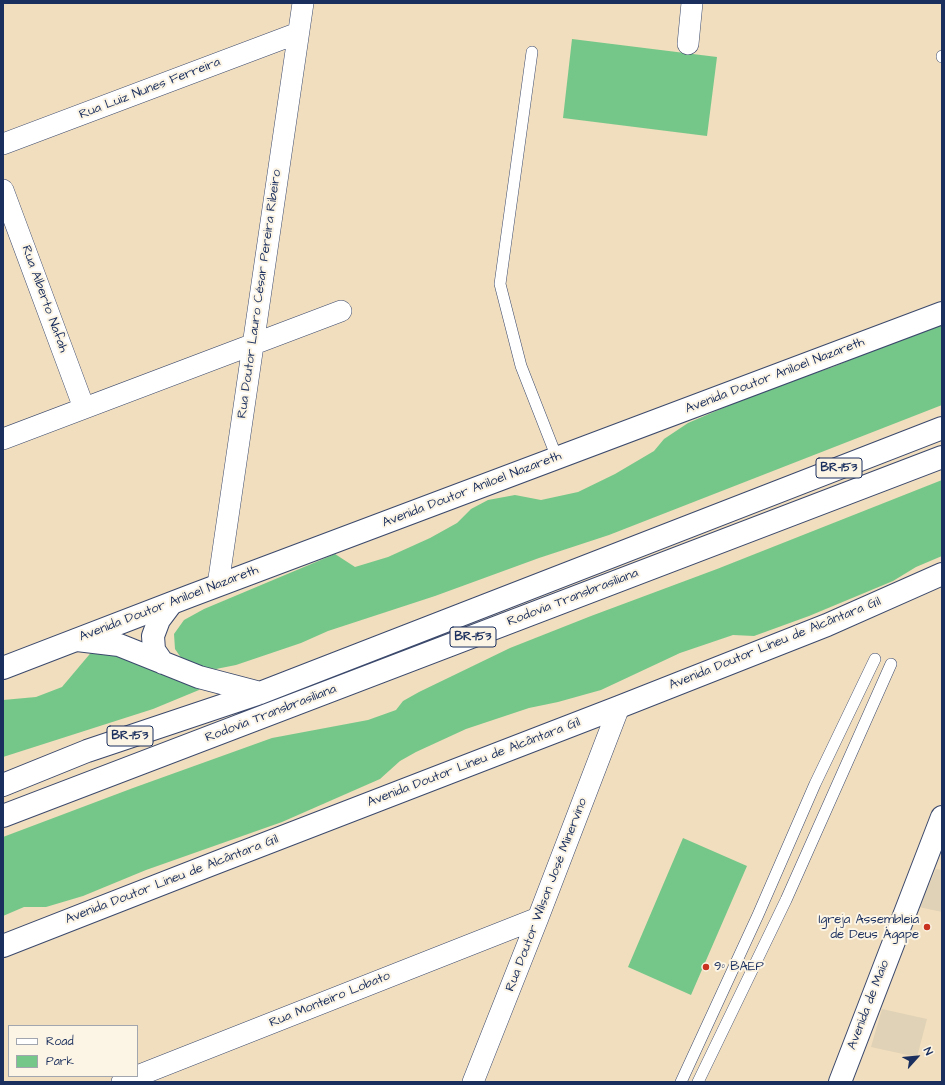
<!DOCTYPE html>
<html>
<head>
<meta charset="utf-8">
<style>
  body { margin:0 }
  #map { position:relative; width:945px; height:1085px; overflow:hidden; background:#f1debe; font-family:"Architects Daughter",sans-serif }
  canvas { display:block }
  .frame { position:absolute; inset:0; border:4px solid #1b2f5e; pointer-events:none }
  .legend { position:absolute; left:8px; top:1025px; width:130px; height:52px; box-sizing:border-box; background:#fcf5e5; border:1px solid #a2a6af; margin:0; padding:5px 7px; list-style:none; font-size:12px; color:#1b2f5e }
  .legend li { display:flex; align-items:center; gap:8px; height:20px }
  .legend b { width:20px; border:1px solid #a2a6af }
  .north { position:absolute; left:897px; top:1037px; width:40px; height:40px; -webkit-text-stroke:3px #fcf5e5; paint-order:stroke; rotate:63deg; font-size:11px; font-weight:700; line-height:16px; text-align:center; color:#1b2f5e }
  .north::after { content:''; display:block; margin:auto; width:14px; height:18px; background:#1b2f5e; clip-path:polygon(50% 0,100% 100%,50% 72%,0 100%) }
</style>
</head>
<body>
<div id="map">
<canvas width="945" height="1085"></canvas>
<div class="frame"></div>
<ul class="legend">
<li><b style="height:5px;background:#fff"></b>Road</li>
<li><b style="height:11px;background:#75c789"></b>Park</li>
</ul>
<div class="north">N</div>
</div>
<script>
const context = document.querySelector('canvas').getContext('2d');
context.lineJoin = 'round';
function fill(path, color) { context.fillStyle = color; context.fill(path, 'evenodd'); }
const shape = rows => new Path2D(rows.map(r => 'M' + r).join(''));
function trace(path, color, width, dash) { context.strokeStyle = color; context.lineWidth = width; context.lineCap = dash ? 'butt' : 'round'; context.setLineDash(dash || []); context.stroke(path); }
function drawText(font, color, halo, rows, align = 'center') {
  context.font = font + ' "Architects Daughter",sans-serif'; context.lineWidth = 4; context.setLineDash([]); context.textBaseline = 'middle'; context.strokeStyle = halo; context.fillStyle = color; for (const [text, x, y, turn = 0] of rows) {
    context.save(); context.translate(x, y); context.rotate((+turn || 0) * Math.PI / 180); context.textAlign = isNaN(turn) ? turn : align; if (halo) context.strokeText(text, 0, 0); context.fillText(text, 0, 0); context.restore();
  }
}
fill(shape([
  [936,869,942,870,942,912,919,907],
  [882,1009,927,1019,917,1057,871,1047]
]), '#e0d2b6');
fill(shape([
  [572,39,717,57,707,136,563,118],
  [942,322,942,405,609,535,539,558,435,596,328,631,301,643,236,665,216,669,196,667,184,662,175,649,174,634,184,620,204,609,335,554,355,567,388,557,430,538,457,523,471,509,488,500,515,495,541,500,578,492,615,474,654,451,664,439,688,423,767,389,833,367],
  [942,480,942,556,916,567,893,581,809,616,754,636,733,635,680,653,601,690,558,702,529,708,466,729,416,752,400,761,380,779,282,822,146,870,83,896,46,907,24,907,3,916,3,837,133,788,272,738,368,720,396,710,403,701,419,692,510,648,591,616,717,569],
  [108,646,201,686,199,690,153,709,3,757,3,700,36,697,62,687,94,649],
  [683,838,747,866,691,995,628,967]
]), '#75c789');
const lane = shape([
  [532,52,500,284,521,366,557,458],
  [942,56,942,57],
  [681,1082,758,915,815,784,875,659],
  [698,1082,786,900,891,664]
]);
const street = shape([
  [688,44,692,3],
  [3,144,298,33],
  [3,190,84,408],
  [3,439,341,311],
  [218,585,303,3],
  [122,1082,538,918],
  [473,1082,538,918,619,707]
]);
const secondary = shape([
  [3,668,190,596,942,313],
  [3,946,210,865,619,707,827,625,942,574],
  [840,1082,942,817]
]);
const highway = shape([
  [77,640,119,645,199,677,260,693],
  [163,663,154,650,153,636,159,620,171,604],
  [3,785,87,751,260,693,942,428],
  [3,816,942,457]
]);
trace(lane, '#3b496c', 12);
trace(street, '#3b496c', 22);
trace(secondary, '#3b496c', 24);
trace(highway, '#3b496c', 24);
trace(lane, '#fff', 11);
trace(street, '#fff', 21);
trace(secondary, '#fff', 22);
trace(highway, '#fff', 22);
for (const [x, y, r, color] of [
  [927,927,4,"#c8321e"],
  [706,967,4,"#c8321e"]
]) { const dot = new Path2D(); dot.arc(x, y, r, 0, 2 * Math.PI); context.fillStyle = color; context.fill(dot); trace(dot, '#fcf5e5', 1.5); }
for (const [x, y, w] of [
  [839,468,46],
  [473,637,46],
  [130,736,46]
]) { const box = new Path2D(); box.roundRect(x - w / 2, y - 10, w, 20, 3); context.fillStyle = '#fcf5e5'; context.fill(box); trace(box, '#1b2f5e', 1); }
drawText('bold 12px', '#1b2f5e', null, [
  ["BR-153",839,468],
  ["BR-153",473,637],
  ["BR-153",130,736]
]);
drawText('13px', '#1b2f5e', '#fcf5e5', [
  ["Rua Luiz Nunes Ferreira",150,89,-21],
  ["Rua Doutor Lauro César Pereira Ribeiro",260,294,-82],
  ["Rua Alberto Nafah",44,299,70],
  ["Avenida Doutor Aniloel Nazareth",775,376,-21],
  ["Avenida Doutor Aniloel Nazareth",472,490,-21],
  ["Rodovia Transbrasiliana",573,598,-21],
  ["Avenida Doutor Aniloel Nazareth",169,604,-21],
  ["Avenida Doutor Lineu de Alcântara Gil",775,644,-22],
  ["Rodovia Transbrasiliana",271,714,-21],
  ["Avenida Doutor Lineu de Alcântara Gil",474,763,-21],
  ["Avenida Doutor Lineu de Alcântara Gil",172,880,-21],
  ["Rua Doutor Wilson José Minervino",547,895,-69],
  ["Rua Monteiro Lobato",330,1000,-22],
  ["Avenida de Maio",869,1005,-69]
]);
drawText('13px', '#1b2f5e', '#fcf5e5', [
  ["Igreja Assembleia",919,920],
  ["de Deus Ágape",919,935],
  ["9º BAEP",714,967,"left"]
], 'right');
</script>
</body>
</html>
